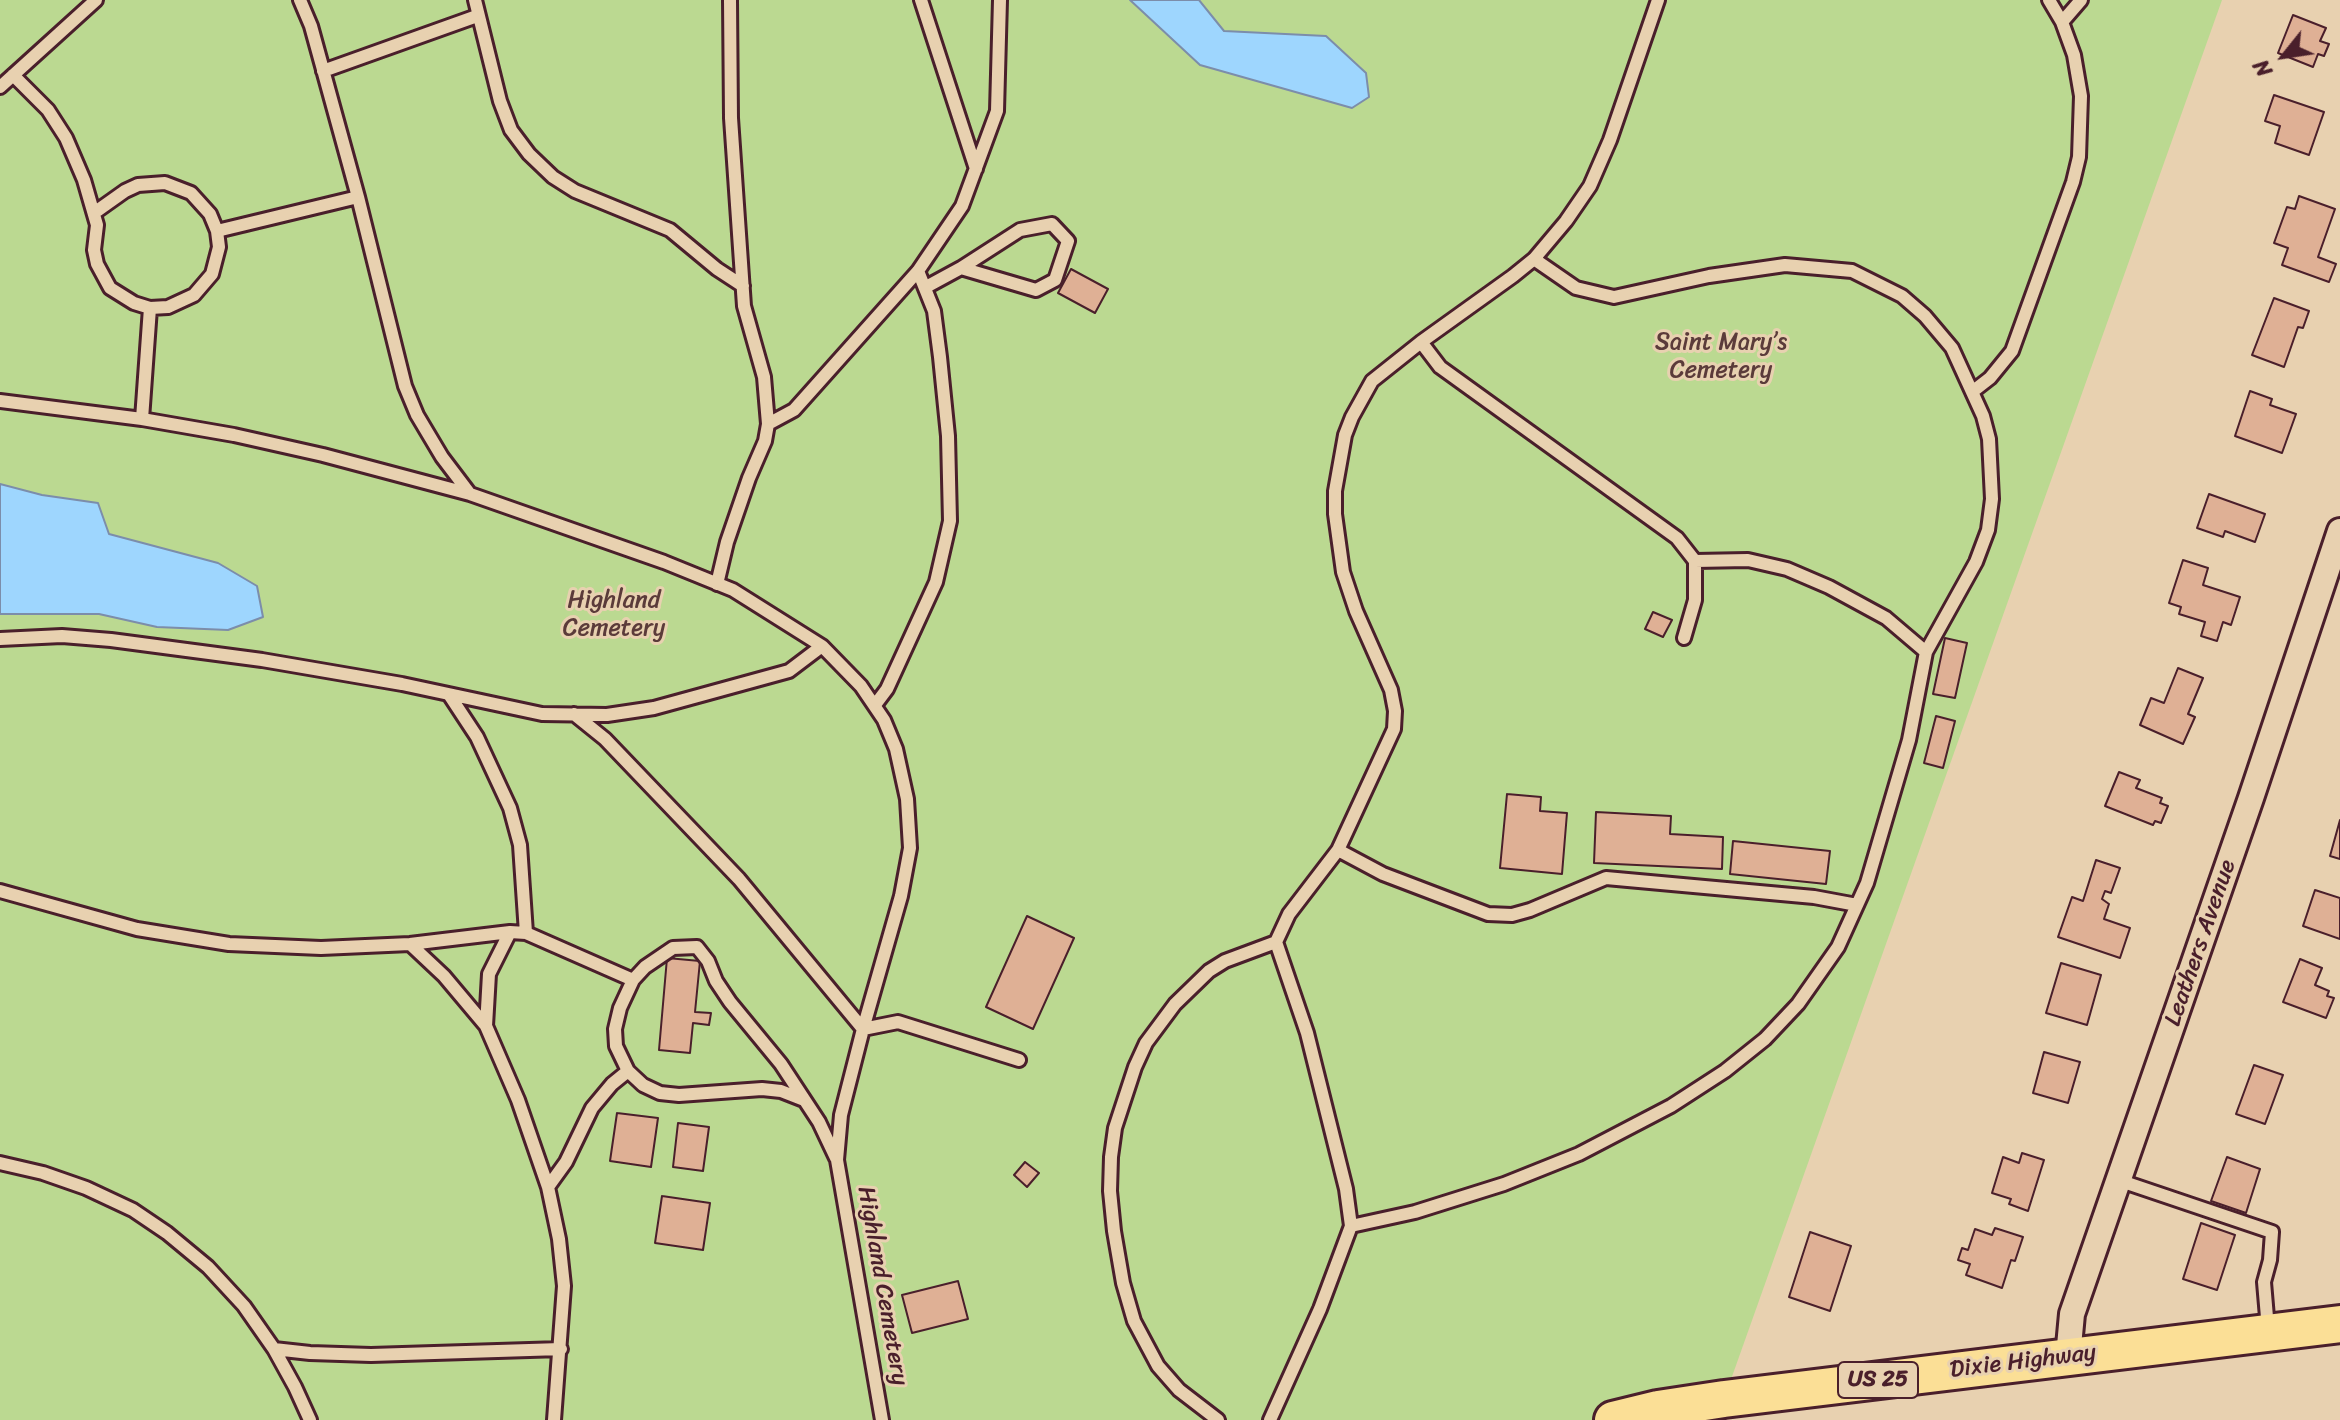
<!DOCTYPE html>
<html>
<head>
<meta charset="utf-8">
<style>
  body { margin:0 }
  #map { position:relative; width:2340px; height:1420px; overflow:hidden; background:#e8d1b0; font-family:Sriracha,sans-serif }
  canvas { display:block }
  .north { position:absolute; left:2244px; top:16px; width:80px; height:80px; -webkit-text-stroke:6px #e8d1b0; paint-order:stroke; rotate:240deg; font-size:22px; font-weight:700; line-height:32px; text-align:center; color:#4a1f2b }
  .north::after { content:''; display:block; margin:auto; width:28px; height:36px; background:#4a1f2b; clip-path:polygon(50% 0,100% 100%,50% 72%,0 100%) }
</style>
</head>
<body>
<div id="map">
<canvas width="2340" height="1420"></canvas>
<div class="north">N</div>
</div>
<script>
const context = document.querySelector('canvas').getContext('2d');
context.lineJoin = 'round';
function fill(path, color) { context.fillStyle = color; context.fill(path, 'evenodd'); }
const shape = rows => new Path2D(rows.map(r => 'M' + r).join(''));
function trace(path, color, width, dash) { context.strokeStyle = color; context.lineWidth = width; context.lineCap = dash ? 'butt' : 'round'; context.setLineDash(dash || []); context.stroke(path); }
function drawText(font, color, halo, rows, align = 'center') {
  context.font = font + ' Sriracha,sans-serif'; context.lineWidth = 6; context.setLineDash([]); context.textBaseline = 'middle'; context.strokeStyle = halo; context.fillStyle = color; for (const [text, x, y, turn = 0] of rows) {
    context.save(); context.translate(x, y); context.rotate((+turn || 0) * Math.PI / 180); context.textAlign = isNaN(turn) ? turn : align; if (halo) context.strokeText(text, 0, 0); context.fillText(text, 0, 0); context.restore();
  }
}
fill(shape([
  [0,0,2222,0,1724,1399,1613,1420,0,1420]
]), '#bbd991');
const water = shape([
  [1130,0,1199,0,1224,31,1326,36,1366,73,1369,97,1352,108,1200,65,1130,0],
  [0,484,42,495,98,503,109,534,218,563,257,586,263,617,228,630,157,627,99,614,0,614,0,484]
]);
fill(water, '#9ed6fe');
trace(water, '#7c8daa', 2);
const building = shape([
  [2293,15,2326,28,2320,41,2329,44,2324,56,2318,54,2313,67,2278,53,2293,15],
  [2274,95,2324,112,2309,155,2275,143,2280,126,2265,121,2274,95],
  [2299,196,2335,209,2318,257,2336,264,2329,282,2282,265,2288,248,2274,243,2287,207,2295,209,2299,196],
  [1071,269,1108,289,1095,313,1058,293,1071,269],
  [2274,298,2309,311,2303,328,2298,327,2284,367,2252,355,2274,298],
  [2250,391,2272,399,2270,405,2296,414,2282,453,2235,436,2250,391],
  [2209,494,2265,514,2255,542,2225,531,2223,537,2197,528,2209,494],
  [2183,560,2208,568,2203,585,2240,597,2231,625,2223,622,2217,641,2201,636,2205,622,2179,614,2181,607,2169,603,2183,560],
  [1653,612,1672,620,1663,637,1645,629,1653,612],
  [1945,638,1967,643,1955,698,1933,694,1945,638],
  [2178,668,2203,678,2188,714,2195,717,2183,744,2140,725,2151,698,2164,703,2178,668],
  [1936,716,1955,721,1943,768,1924,763,1936,716],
  [2119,772,2140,780,2136,788,2162,798,2160,803,2168,806,2161,823,2155,821,2153,825,2105,806,2119,772],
  [1507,794,1541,797,1540,811,1567,813,1562,874,1500,868,1507,794],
  [1596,812,1671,816,1670,834,1723,837,1722,869,1594,863,1596,812],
  [2340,820,2340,859,2330,856,2340,820],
  [1733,841,1830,851,1826,884,1730,874,1733,841],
  [2096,860,2120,868,2111,893,2105,891,2102,899,2109,904,2104,919,2130,928,2120,958,2058,937,2072,897,2083,901,2096,860],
  [2315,890,2340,898,2340,939,2303,926,2315,890],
  [1027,916,1074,938,1033,1029,986,1007,1027,916],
  [667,958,700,961,695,1012,711,1013,709,1025,693,1023,690,1053,659,1050,667,958],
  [2300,959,2322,968,2315,985,2329,991,2327,996,2334,998,2326,1018,2283,1002,2300,959],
  [2061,963,2101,975,2087,1025,2046,1013,2061,963],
  [2044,1052,2080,1062,2068,1103,2033,1093,2044,1052],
  [2254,1065,2283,1075,2265,1124,2236,1114,2254,1065],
  [617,1113,658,1118,651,1167,610,1161,617,1113],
  [678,1123,709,1127,703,1171,673,1167,678,1123],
  [2022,1153,2044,1160,2028,1211,2009,1204,2011,1199,1992,1193,2003,1157,2019,1163,2022,1153],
  [2227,1157,2260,1169,2246,1213,2211,1201,2227,1157],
  [1025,1162,1039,1173,1027,1187,1014,1175,1025,1162],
  [662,1196,710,1203,703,1250,655,1243,662,1196],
  [2201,1223,2235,1235,2217,1290,2183,1279,2201,1223],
  [1995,1228,2023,1237,2015,1261,2011,1260,2002,1288,1966,1275,1970,1264,1958,1260,1962,1248,1968,1250,1975,1229,1992,1235,1995,1228],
  [1810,1232,1851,1246,1830,1311,1789,1297,1810,1232],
  [958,1281,968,1319,912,1333,902,1295,958,1281]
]);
fill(building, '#dfb095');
trace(building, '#4a1f2b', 2);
const lane = shape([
  [300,0,311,26,358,197,405,386,417,415,442,457,470,494],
  [475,0,500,101,511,130,529,154,553,177,575,191,670,230,717,269,743,286],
  [921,0,976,169],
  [2062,22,2081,0],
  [323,71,477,16],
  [13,75,48,110,66,138,84,180,97,225,94,250,97,264,110,288,134,303,150,308,168,307,194,295,212,274,219,247,217,231,210,214,191,193,165,183,138,185,125,191,94,213],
  [0,87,96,0],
  [217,231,358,197],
  [1534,259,1576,288,1614,297,1709,276,1785,265,1852,271,1902,296,1925,316,1952,348,1983,416,1989,439,1992,499,1988,530,1976,562,1926,652],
  [926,287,961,268,1036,290,1055,280,1068,241,1052,224,1020,230,961,268],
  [1972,392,1990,378,2012,351,2073,182,2079,157,2081,96,2074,55,2062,22,2049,0],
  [0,401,142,419,234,435,323,455,470,494,664,562,733,590,822,646,861,686,884,720,896,749,907,799,910,848,901,896,863,1029,898,1022,1019,1060],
  [142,419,150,308],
  [768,424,794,410,918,271,962,206,997,111,1000,0],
  [717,584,727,542,749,478,765,441,768,424,764,377,744,306,731,118,730,0],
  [1684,638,1695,600,1695,561],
  [0,639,62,636,111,640,262,660,402,684,542,714,607,715,654,708,789,671,822,646],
  [450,696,477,737,510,808,520,845,526,933],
  [875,705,887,689,936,582,950,521,948,436,940,357,934,311,918,271],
  [574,714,605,739,739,879,863,1029,841,1115,837,1160,882,1420],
  [1338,850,1383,874,1488,914,1512,915,1530,910,1606,878,1814,897,1857,905],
  [0,891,137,929,229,944,321,948,410,944,510,932,526,933,633,980],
  [410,944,444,976,486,1026,518,1100,548,1187,559,1239,564,1286,554,1420],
  [486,1026,489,974,510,932],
  [804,1100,781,1091,762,1089,679,1095,660,1093,643,1085,628,1071,616,1046,615,1029,620,1008,633,980,645,967,673,948,697,947,708,961,716,981,730,1002,781,1064,819,1122,836,1158],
  [0,1163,43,1173,86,1188,133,1210,167,1233,208,1267,244,1306,274,1349,295,1387,310,1420],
  [2118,1180,2272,1232,2270,1260,2264,1282,2268,1329],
  [548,1187,566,1162,592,1108,612,1084,628,1071],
  [1351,1226,1415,1212,1504,1184,1579,1154,1671,1106,1725,1071,1765,1039,1798,1004,1838,947,1867,883,1909,740,1926,652,1886,618,1829,587,1787,569,1748,560,1695,561,1677,538,1440,367,1421,342],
  [274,1349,310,1353,371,1355,561,1349],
  [1218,1420,1179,1390,1158,1366,1134,1321,1123,1283,1114,1231,1110,1191,1111,1157,1115,1128,1135,1067,1146,1043,1175,1004,1209,971,1225,961,1276,942],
  [1270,1420,1320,1309,1351,1226,1346,1189,1307,1033,1276,942,1289,914,1338,850,1394,729,1395,711,1391,690,1356,611,1343,572,1335,514,1335,491,1345,435,1352,417,1372,381,1421,342,1513,276,1534,259,1566,221,1590,186,1610,140,1658,0]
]);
const street = shape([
  [2068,1357,2072,1314,2251,798,2340,531]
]);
const primary = shape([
  [1613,1420,1658,1409,1724,1399,2340,1324]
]);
trace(lane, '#4a1f2b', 18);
trace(street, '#4a1f2b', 30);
trace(primary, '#4a1f2b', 42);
trace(lane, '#e8d1b0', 12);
trace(street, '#e8d1b0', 24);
trace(primary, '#fbdf96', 36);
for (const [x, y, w] of [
  [1878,1380,80]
]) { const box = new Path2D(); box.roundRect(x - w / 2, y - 18, w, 36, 6); context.fillStyle = '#e8d1b0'; context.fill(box); trace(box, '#4a1f2b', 2); }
drawText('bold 22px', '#4a1f2b', null, [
  ["US 25",1878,1380]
]);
drawText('24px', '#5b3b3a', '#e8d1b0', [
  ["Saint Mary’s",1721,343],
  ["Cemetery",1721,371],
  ["Highland",614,601],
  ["Cemetery",614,629]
]);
drawText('24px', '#4a1f2b', '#e8d1b0', [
  ["Leathers Avenue",2201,943,-71],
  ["Highland Cemetery",882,1286,80],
  ["Dixie Highway",2023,1362,-7]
]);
</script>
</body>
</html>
